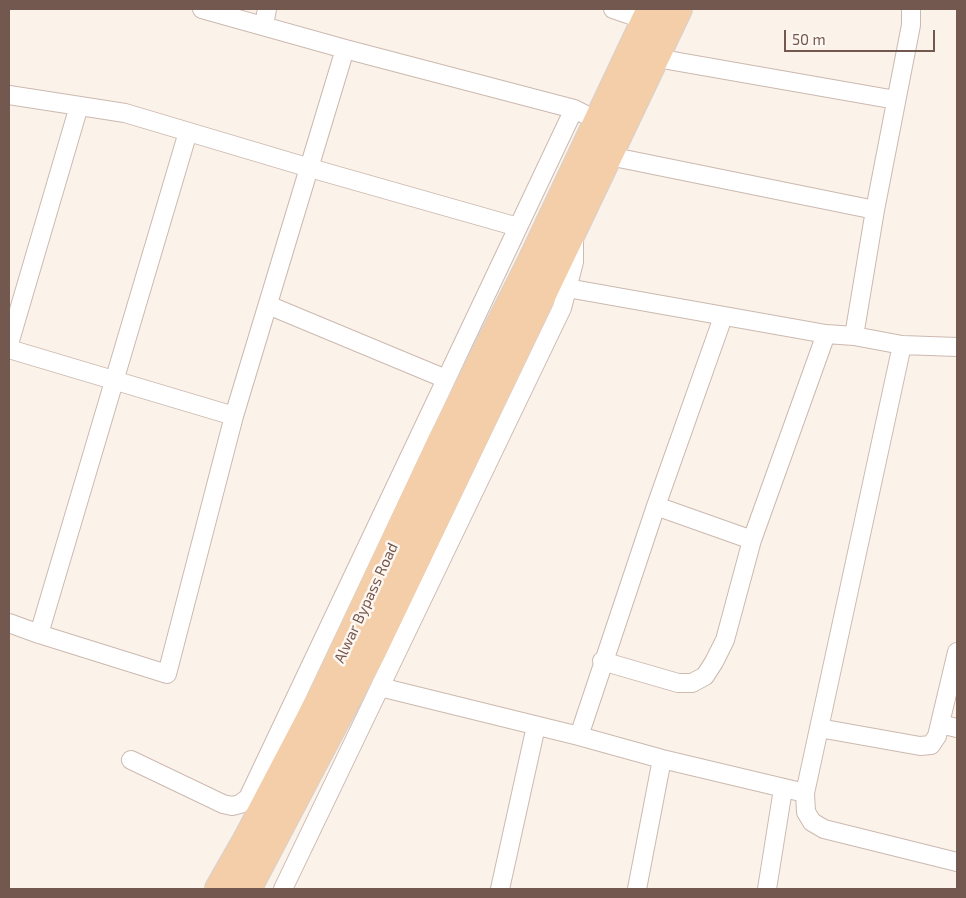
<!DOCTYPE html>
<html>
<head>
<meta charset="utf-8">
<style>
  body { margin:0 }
  #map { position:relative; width:966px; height:898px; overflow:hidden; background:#fbf2e9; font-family:"Exo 2",sans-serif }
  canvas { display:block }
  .frame { position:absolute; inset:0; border:10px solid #73584f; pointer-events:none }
  .scale { position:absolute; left:784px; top:30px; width:151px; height:22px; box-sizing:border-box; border:2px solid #73584f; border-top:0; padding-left:6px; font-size:15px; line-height:18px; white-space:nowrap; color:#73584f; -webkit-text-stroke:4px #fef6f0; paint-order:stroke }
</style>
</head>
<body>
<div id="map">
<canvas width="966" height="898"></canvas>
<div class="frame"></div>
<div class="scale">50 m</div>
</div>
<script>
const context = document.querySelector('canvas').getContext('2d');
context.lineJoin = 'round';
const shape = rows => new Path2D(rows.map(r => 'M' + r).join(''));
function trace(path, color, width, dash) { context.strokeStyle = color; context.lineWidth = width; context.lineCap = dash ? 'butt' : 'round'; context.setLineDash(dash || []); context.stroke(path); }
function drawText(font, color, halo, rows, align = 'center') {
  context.font = font + ' "Exo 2",sans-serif'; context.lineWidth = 5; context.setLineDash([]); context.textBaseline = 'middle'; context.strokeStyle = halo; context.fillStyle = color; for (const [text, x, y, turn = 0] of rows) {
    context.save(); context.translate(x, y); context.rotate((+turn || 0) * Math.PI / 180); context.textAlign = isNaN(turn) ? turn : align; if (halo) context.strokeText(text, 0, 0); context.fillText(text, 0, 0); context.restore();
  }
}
const minor = shape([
  [202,9,345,49,574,109,584,114],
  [613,9,645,20],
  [264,25,267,9],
  [645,56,896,100],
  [9,95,125,113,310,168,518,227],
  [609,156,875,210],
  [567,288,826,334,854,336,902,345,957,347],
  [268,305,446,379],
  [854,336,875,210,911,25,911,9],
  [9,344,79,106],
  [9,349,234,416],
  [656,506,752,540],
  [9,623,39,634,167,674,234,416,345,49],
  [39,634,188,132],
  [602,661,678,683,692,683,705,676,714,662,725,640,752,540,826,334],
  [380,687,579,736,662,759,805,793,806,812,812,822,824,829,957,862],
  [940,724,957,728],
  [819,728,920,746,931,745,937,736,957,652],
  [579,736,656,506,723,317],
  [131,760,223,804,232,806,240,804,248,798,574,109],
  [805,793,902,345],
  [283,889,562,308,574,262,574,237],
  [500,889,536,726],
  [637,889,662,759],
  [767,889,783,789]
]);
const primary = shape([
  [219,889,247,840,324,693,442,441,532,261,651,9],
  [247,889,372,651,678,9]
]);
trace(minor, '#ccb9b0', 20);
trace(primary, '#d8d0ce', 30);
trace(minor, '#fff', 18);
trace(primary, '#f3cea8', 28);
drawText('15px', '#73584f', '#fef6f0', [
  ["Alwar Bypass Road",366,603,-65]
]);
</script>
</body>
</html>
